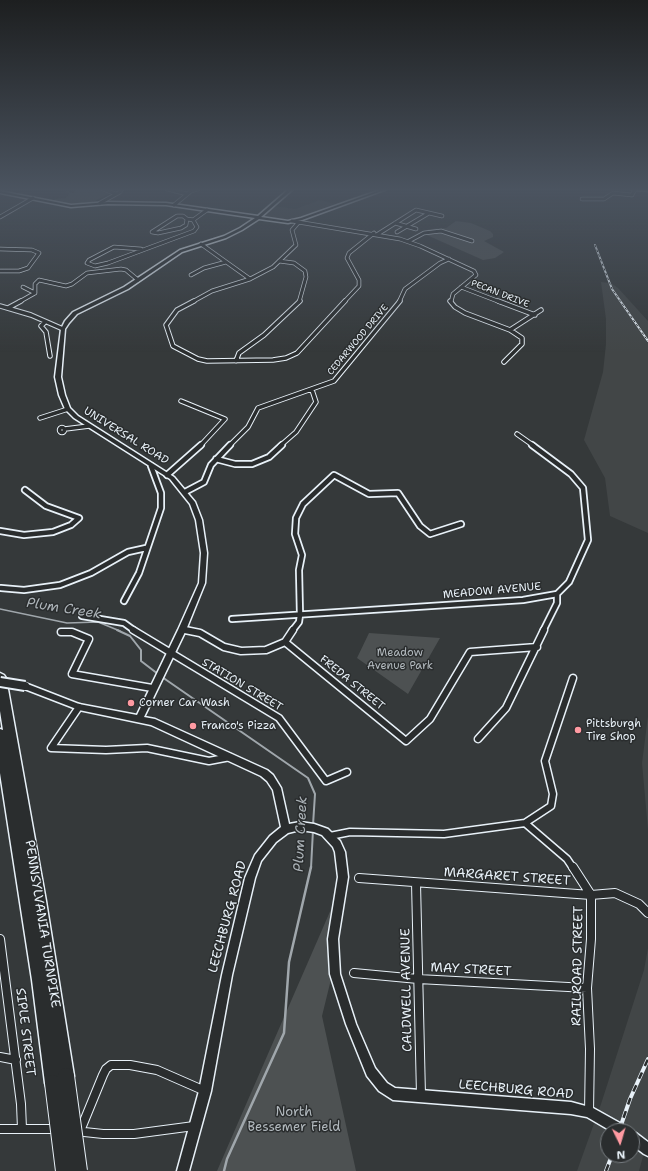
<!DOCTYPE html>
<html>
<head>
<meta charset="utf-8">
<style>
  body { margin:0 }
  #map { position:relative; width:648px; height:1171px; overflow:hidden; background:#35393a; font-family:"Shantell Sans",sans-serif }
  canvas { display:block }
  .north { position:absolute; left:600px; top:1123px; width:40px; height:40px; box-sizing:border-box; background:#2a2d2e; border:1px solid #767b7f; border-radius:50%; rotate:175deg; font-size:11px; font-weight:700; line-height:16px; text-align:center; color:#e8f1f8 }
  .north::after { content:''; display:block; margin:auto; width:14px; height:18px; background:#ff9aa2; clip-path:polygon(50% 0,100% 100%,50% 72%,0 100%) }
</style>
</head>
<body>
<div id="map">
<canvas width="648" height="1171"></canvas>
<div class="north">N</div>
</div>
<script>
const context = document.querySelector('canvas').getContext('2d');
context.lineJoin = 'round';
function fill(path, color) { context.fillStyle = color; context.fill(path, 'evenodd'); }
const shape = rows => new Path2D(rows.map(r => 'M' + r).join(''));
function trace(path, color, width, dash) { context.strokeStyle = color; context.lineWidth = width; context.lineCap = dash ? 'butt' : 'round'; context.setLineDash(dash || []); context.stroke(path); }
function drawText(font, color, halo, rows, align = 'center') {
  context.font = font + ' "Shantell Sans",sans-serif'; context.lineWidth = 3; context.setLineDash([]); context.textBaseline = 'middle'; context.strokeStyle = halo; context.fillStyle = color; for (const [text, x, y, turn = 0] of rows) {
    context.save(); context.translate(x, y); context.rotate((+turn || 0) * Math.PI / 180); context.textAlign = isNaN(turn) ? turn : align; if (halo) context.strokeText(text, 0, 0); context.fillText(text, 0, 0); context.restore();
  }
}
fill(shape([
  [320,200,335,204,292,220,262,217,274,206,295,209],
  [601,282,611,283,618,288,648,321,648,533,610,516,605,478,584,440,603,372,606,344,606,319],
  [648,716,648,830,642,763],
  [648,948,648,1138,639,1171,577,1171,601,1104,644,970],
  [608,1131,632,1131,632,1155,608,1155]
]), '#424647');
fill(shape([
  [78,189,106,189,110,193,93,202,70,204,53,201,55,199,66,198,69,194,66,191,73,193],
  [456,221,471,223,490,231,493,234,493,237,484,241,504,252,495,258,483,260,420,232,430,229,446,228],
  [369,633,440,638,408,694,357,658],
  [342,884,335,963,322,1016,356,1171,217,1171]
]), '#4d5152');
trace(shape([
  [0,609,67,623,98,622,120,631]
]), '#a0a7ac', 1.5);
trace(shape([
  [117,630,130,636,141,650,141,661,158,674],
  [162,677,308,778,315,794,313,825],
  [311,868,313,830]
]), '#a0a7ac', 2);
trace(shape([
  [224,1171,227,1159,284,1033,289,962,311,867]
]), '#a0a7ac', 2.5);
const streetFar4 = shape([
  [103,189,116,194],
  [167,189,187,194],
  [582,199,604,199,613,193,632,195,635,189],
  [100,203,120,192,122,189],
  [174,205,191,191,198,189],
  [177,216,183,216,187,219,186,225,181,228,158,233,152,232,177,216],
  [0,217,33,198],
  [187,219,194,220],
  [292,221,400,239,420,246,474,271,476,275,453,294,451,302],
  [395,223,416,229],
  [397,232,429,213],
  [378,234,416,210,442,216],
  [409,241,424,233,441,231,472,241],
  [201,244,250,279],
  [0,249,32,250,39,253,28,268,19,271,0,271],
  [141,249,114,247,89,260,87,263,95,266,108,263,194,231,197,227,193,220,207,210],
  [279,261,294,263,305,271,306,277,299,302],
  [191,275,204,268,226,262],
  [23,287,35,293],
  [461,287,500,302],
  [19,302,35,293,35,284,39,280,66,286,72,284,87,273,121,269,126,270,138,280],
  [192,302,212,291,250,279,273,267,296,245,292,230,298,223],
  [344,302,359,286,359,280,347,258,349,253,374,233],
  [399,302,405,289,440,263,449,259]
]);
const streetFar3 = shape([
  [194,301,177,310,166,325,173,346,198,359,207,361,273,360,286,358,297,353,345,301],
  [450,301,455,307,465,313,510,330,522,338,522,344,504,362],
  [498,301,535,315],
  [0,306,31,315,63,329],
  [8,308,21,301],
  [45,322,41,326,46,332,50,356],
  [510,330,541,310],
  [236,361,239,353,264,335,300,301],
  [181,401,225,419,200,446],
  [40,418,68,409],
  '59.5 430a2.5 2.5 0 1 1 5 0a2.5 2.5 0 1 1-5 0Z',
  [65,429,89,426],
  [517,434,534,446],
  [229,446,248,427,258,408,334,381,400,301],
  [280,446,296,432,316,402,312,390]
]);
const streetFar2 = shape([
  [216,459,235,464,252,464,269,457,282,445],
  [167,475,201,445],
  [185,492,204,482,211,465,230,445],
  [0,531,24,535,53,532,71,525,79,518,46,506,25,490],
  [1,588,24,590,60,585,91,573,128,552,146,548],
  [124,601,139,573,161,508,161,493,151,466],
  [82,616,124,623,135,631],
  [232,619,523,600,557,594,569,582,588,540,583,488,571,474,532,445],
  [182,630,191,631],
  [292,631,299,622,300,615,299,570,302,555,295,534,296,518,303,504,334,475,369,494,398,493,420,526,430,534,461,524],
  [543,631,557,603,557,594]
]);
const streetFar1 = shape([
  [133,630,279,718,326,781,347,772],
  [185,630,200,633,224,647,241,651,266,650,285,642,293,630],
  [61,632,72,632,89,639,72,674,152,688],
  [285,642,406,741,430,719,470,652,537,647],
  [79,707,51,748,106,750,147,748,209,761,230,757],
  [478,739,506,708,544,630],
  [525,823,551,806,553,794,545,761,573,678],
  [330,836,350,832,444,834,525,823,567,859,573,868]
]);
const street = shape([
  [573,867,591,895,591,939,587,988,590,1049,589,1112],
  [359,878,591,895,615,893,639,904,648,913],
  [416,883,421,1095],
  [0,939,21,1104,22,1129],
  [354,973,418,979,587,988],
  [0,1057,16,1060],
  [0,1129,57,1129],
  [75,1131,103,1134,134,1134,194,1126],
  [80,1131,103,1075,106,1069,111,1065,130,1065,157,1070,205,1091]
]);
const secondary = shape([
  [289,189,293,189,261,217,288,221,301,218,383,189,387,189,302,220,288,223,259,219,242,230,226,238,182,252,128,289,77,314,69,323,65,329,61,377,65,395,70,408,78,416,174,477,195,502,202,520,207,553,205,583,186,630,144,717,155,719,267,770,273,775,281,788,289,824,300,822,314,824,328,829,340,841,345,852,348,877,338,939,340,974,356,1024,375,1068,387,1083,395,1088,571,1102,593,1108,627,1127,629,1131,611,1131,587,1117,571,1114,393,1100,379,1091,367,1076,346,1024,330,974,328,939,338,877,335,852,333,847,322,835,314,832,300,830,288,833,276,842,261,861,255,878,232,975,211,1091,189,1171,177,1171,199,1091,222,975,245,878,255,855,270,836,281,827,273,790,267,781,261,776,151,725,79,710,22,688,21,686,22,684,25,683,79,704,137,715,178,630,199,583,201,553,196,520,190,504,170,479,74,418,65,409,59,395,55,377,61,329,65,321,73,312,124,287,180,250,224,236,240,228,255,218,166,205,108,204,71,207,0,193,0,191,71,205,108,202,166,203,258,216,289,189],
  [631,189,648,189,648,191,632,190,631,189],
  [632,1131,636,1133,648,1142,648,1156,644,1154,632,1145,632,1131]
]);
const highway = shape([
  [0,673,4,675,6,678,46,901,74,1076,72,1082,66,1084,61,1082,59,1089,53,1091,47,1089,45,1083,32,980,0,773,0,729,3,730,0,711,0,673]
]);
trace(streetFar4, '#e8f1f8', 4.5);
trace(streetFar3, '#e8f1f8', 5.5);
trace(streetFar2, '#e8f1f8', 8);
trace(streetFar1, '#e8f1f8', 9);
trace(street, '#e8f1f8', 10);
trace(secondary, '#e8f1f8', 3);
trace(highway, '#e8f1f8', 3);
trace(streetFar4, '#2a2d2e', 3);
trace(streetFar3, '#2a2d2e', 3.5);
trace(streetFar2, '#2a2d2e', 4.5);
trace(streetFar1, '#2a2d2e', 6);
trace(street, '#2a2d2e', 8);
fill(secondary, '#2a2d2e');
fill(highway, '#2a2d2e');
const railFar1 = shape([
  [595,245,612,289,648,341]
]);
const rail = shape([
  [619,1131,630,1099,648,1059],
  [606,1171,612,1155]
]);
trace(railFar1, '#e8f1f8', 2);
trace(rail, '#e8f1f8', 4);
trace(railFar1, '#2a2d2e', 1, [2.5]);
trace(rail, '#2a2d2e', 2.5, [7]);
const secondaryBridge = shape([
  [0,682,25,686]
]);
const highwayBridge = shape([
  [66,1076,79,1171],
  [53,1083,64,1171]
]);
trace(secondaryBridge, '#e8f1f8', 12, []);
trace(highwayBridge, '#e8f1f8', 18, []);
trace(secondaryBridge, '#2a2d2e', 8);
trace(highwayBridge, '#2a2d2e', 16);
const sky = context.createLinearGradient(0, 0, 0, 352);
sky.addColorStop(0, '#1d1f20');
sky.addColorStop(0.54, '#4b5460');
sky.addColorStop(1, '#4b546000');
context.fillStyle = sky;
context.fillRect(0, 0, 648, 352);
for (const [x, y, r, color] of [
  [131,703,4,"#ff9aa2"],
  [193,726,4,"#ff9aa2"],
  [578,730,4,"#ff9aa2"]
]) { const dot = new Path2D(); dot.arc(x, y, r, 0, 2 * Math.PI); context.fillStyle = color; context.fill(dot); trace(dot, '#2a2d2e', 1.5); }
drawText('9px', '#e8f1f8', '#2a2d2e', [
  ["PECAN DRIVE",500,294,21],
  ["CEDARWOOD DRIVE",358,340,-50]
]);
drawText('11px', '#e8f1f8', '#2a2d2e', [
  ["UNIVERSAL ROAD",126,436,32],
  ["MEADOW AVENUE",492,591,-5],
  ["FREDA STREET",352,683,39],
  ["STATION STREET",242,685,31]
]);
drawText('11px', '#b2b9be', '#2a2d2e', [
  ["Meadow",400,653],
  ["Avenue Park",400,666]
]);
drawText('11px', '#e8f1f8', '#2a2d2e', [
  ["Corner Car Wash",139,703],
  ["Pittsburgh",586,724],
  ["Tire Shop",586,737],
  ["Franco's Pizza",201,726]
], 'left');
drawText('13px', '#e8f1f8', '#2a2d2e', [
  ["MARGARET STREET",507,877,4],
  ["LEECHBURG ROAD",228,917,-75],
  ["PENNSYLVANIA TURNPIKE",42,924,81],
  ["RAILROAD STREET",578,966,-89],
  ["MAY STREET",471,970,3],
  ["CALDWELL AVENUE",407,990,-91],
  ["SIPLE STREET",25,1032,83],
  ["LEECHBURG ROAD",516,1090,5]
]);
drawText('13px', '#b2b9be', '#2a2d2e', [
  ["North",294,1113],
  ["Bessemer Field",294,1128]
]);
drawText('italic 14px', '#acb3b8', '#2a2d2e', [
  ["Plum Creek",64,609,9],
  ["Plum Creek",301,834,-87]
]);
</script>
</body>
</html>
